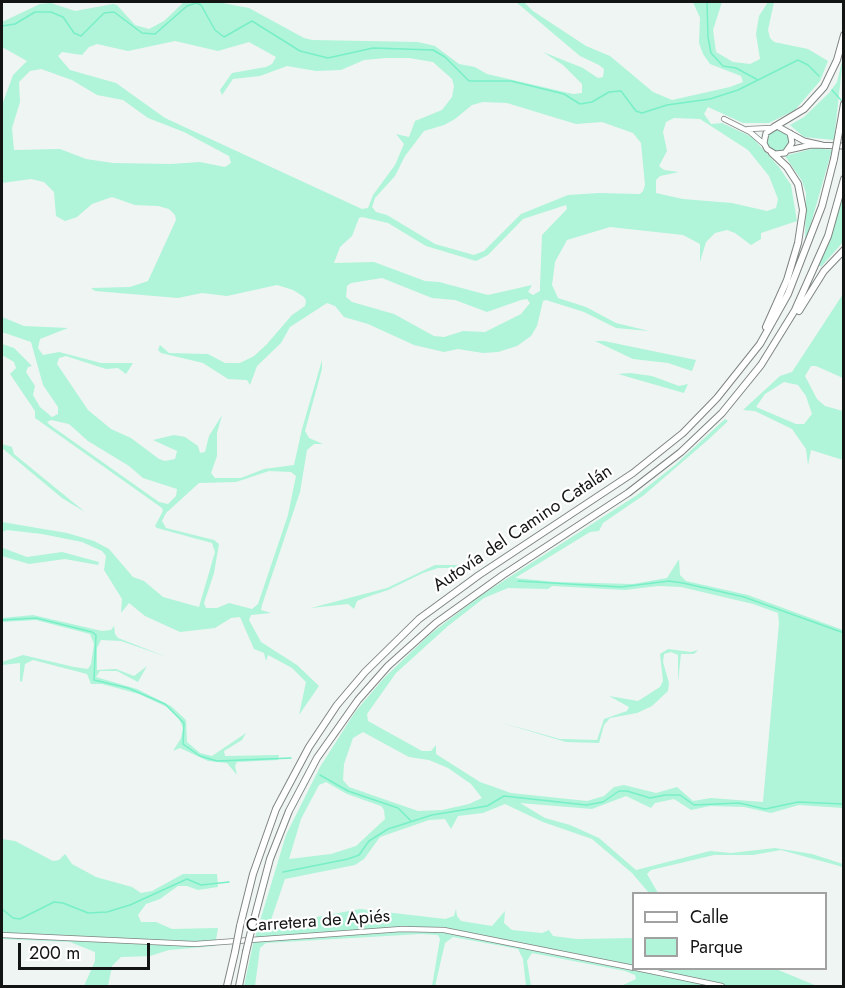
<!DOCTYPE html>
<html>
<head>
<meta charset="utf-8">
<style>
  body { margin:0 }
  #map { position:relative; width:845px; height:988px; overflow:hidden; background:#eff5f2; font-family:Jost,sans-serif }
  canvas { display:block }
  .frame { position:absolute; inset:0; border:3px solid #131514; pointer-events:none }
  .legend { position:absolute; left:632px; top:892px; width:195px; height:78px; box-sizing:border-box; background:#fff; border:2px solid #a1a1a1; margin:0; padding:8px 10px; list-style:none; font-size:18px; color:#131514 }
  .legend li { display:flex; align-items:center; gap:12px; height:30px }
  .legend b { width:30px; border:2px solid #a1a1a1 }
  .scale { position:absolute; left:18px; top:943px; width:132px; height:27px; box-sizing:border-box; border:3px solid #131514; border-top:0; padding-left:8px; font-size:18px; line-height:21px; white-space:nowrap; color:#131514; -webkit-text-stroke:4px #fff; paint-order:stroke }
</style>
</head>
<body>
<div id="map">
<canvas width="845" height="988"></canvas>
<div class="frame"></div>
<ul class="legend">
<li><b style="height:8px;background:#fff"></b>Calle</li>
<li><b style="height:16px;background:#b0f4da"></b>Parque</li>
</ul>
<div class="scale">200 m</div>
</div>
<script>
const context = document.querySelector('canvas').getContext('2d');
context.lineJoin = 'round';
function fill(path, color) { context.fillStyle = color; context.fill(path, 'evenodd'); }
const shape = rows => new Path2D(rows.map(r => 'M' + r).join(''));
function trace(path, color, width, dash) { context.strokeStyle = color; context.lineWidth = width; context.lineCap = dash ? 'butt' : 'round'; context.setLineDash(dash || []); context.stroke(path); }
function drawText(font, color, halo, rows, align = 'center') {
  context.font = font + ' Jost,sans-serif'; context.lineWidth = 4.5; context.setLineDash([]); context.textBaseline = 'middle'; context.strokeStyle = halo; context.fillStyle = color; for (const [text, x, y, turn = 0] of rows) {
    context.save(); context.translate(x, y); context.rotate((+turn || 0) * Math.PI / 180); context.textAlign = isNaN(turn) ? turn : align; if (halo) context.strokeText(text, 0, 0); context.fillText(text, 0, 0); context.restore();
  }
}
fill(shape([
  [184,2,217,2,249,8,304,38,312,40,418,42,435,46,459,64,475,67,487,74,573,94,582,93,582,84,563,65,543,52,583,68,598,78,603,77,604,69,599,65,580,56,516,2,524,2,533,11,586,46,610,56,653,92,672,100,730,87,743,82,741,76,710,64,703,54,699,43,700,18,693,2,722,2,713,30,716,52,733,62,750,64,760,59,756,34,759,16,768,2,774,2,768,30,770,38,774,42,808,49,828,61,820,81,795,110,769,123,743,123,708,107,704,114,711,124,722,123,752,137,779,167,791,185,797,221,761,233,761,239,751,245,735,233,727,230,715,233,706,242,700,262,700,244,683,235,610,227,567,240,555,262,552,285,558,298,586,307,616,323,649,331,616,328,584,312,546,300,543,301,537,326,531,336,517,346,498,352,483,353,458,349,444,352,414,345,368,324,344,317,335,306,327,303,290,327,281,343,257,366,250,385,247,380,228,379,203,363,161,353,158,350,160,345,169,353,208,354,225,363,240,363,254,356,267,344,292,315,305,306,306,301,304,297,293,290,277,285,227,296,202,293,178,298,95,291,91,288,130,287,148,281,176,220,175,215,169,209,158,206,135,205,112,197,92,204,77,217,65,221,56,216,54,192,44,182,31,179,2,183,2,105,13,75,27,61,2,47,2,22,40,4,51,3,75,11,113,4,117,5,135,25,149,29,164,21],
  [175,41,218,51,249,42,276,57,272,64,266,67,232,73,220,90,222,95,233,79,260,76,287,66,316,71,341,70,364,60,386,58,409,58,433,62,452,79,454,86,452,97,442,110,415,121,409,137,396,134,404,144,395,165,373,195,368,208,362,209,165,118,116,83,70,70,58,56,62,52,82,55,89,47,97,44,128,51],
  [41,69,72,80,97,95,123,100,148,118,184,132,229,156,231,163,225,167,200,162,171,164,113,163,86,159,60,149,14,150,12,128,20,102,19,82,30,71],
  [483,102,507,103,576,124,602,122,633,133,641,143,645,185,643,191,640,194,599,193,568,195,521,214,484,251,474,255,435,244,387,215,376,212,372,207,375,198,395,176,405,156,424,131,444,125,455,119,472,105],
  [674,118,700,119,748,150,769,176,778,199,776,208,767,211,732,203,683,199,656,193,656,180,660,176,679,172,664,170,659,166,667,151,663,132,666,122],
  [566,205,567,209,542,235,540,286,540,291,533,295,528,292,532,285,488,295,439,282,425,281,374,262,334,263,340,247,352,236,359,218,362,217,388,223,426,246,476,261,488,255,523,219],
  [382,278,432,298,455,300,487,312,521,300,527,299,530,303,521,314,485,332,463,331,444,337,434,336,394,314,352,302,346,297,347,286,351,283],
  [843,58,834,140,804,137,790,125,804,117,829,93,837,82],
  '767 140a11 11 0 1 1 22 0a11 11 0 1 1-22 0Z',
  [815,148,832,150,805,244,806,193,802,181,785,156],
  [843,195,843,242,821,267,819,265],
  [843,294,843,378,816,366,811,366,805,376,817,399,825,406,843,411,843,460,811,450,808,465,806,449,792,429,755,411,743,410,780,376,792,372],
  [784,382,798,385,806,396,812,414,804,424,796,424,756,407,765,394],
  [2,317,24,326,68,328,40,339,38,348,43,355,59,352,101,363,133,363,126,374,118,368,106,369,66,356,59,358,57,364,88,410,111,429,131,438,159,459,165,461,175,459,177,451,153,440,174,435,185,437,198,446,200,453,205,452,209,436,222,415,217,433,217,456,211,473,215,478,241,478,264,469,294,465,302,429,322,360,322,369,305,431,309,438,323,444,314,444,307,450,300,492,262,605,261,610,271,613,251,615,249,620,261,642,297,665,319,686,299,715,306,682,292,668,268,655,266,661,264,653,254,649,240,617,231,618,215,628,180,632,145,616,129,603,121,613,122,599,104,570,106,556,102,551,82,542,42,534,7,530,2,532,2,522,67,533,94,541,109,549,133,577,144,581,163,597,199,607,215,552,212,543,157,528,155,526,163,511,162,508,35,418,35,411,10,374,16,368,14,362,2,355,2,344,14,348,32,366,28,367,26,372,35,386,33,395,40,407,52,417,58,414,58,407,43,385,31,342,2,332],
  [51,420,69,424,88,441,129,466,143,478,177,489,176,496,168,504,159,502,50,425,47,422],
  [269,471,291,472,296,476,288,515,258,604,252,609,229,603,217,608,206,608,204,603,214,573,219,544,214,540,166,528,162,521,166,513,199,483,236,482],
  [595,341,604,341,696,360,692,371,668,363,633,359],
  [630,373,652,376,679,386,688,384,684,393,618,374],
  [725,419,728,421,709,439,644,495,603,523,599,531,590,532,515,578,556,582,633,584,667,578,679,559,680,575,686,581,748,595,843,630,843,808,799,805,771,813,744,807,710,806,691,810,674,799,655,803,651,808,626,796,592,809,520,803,545,818,570,825,599,838,636,870,710,851,731,853,775,848,812,854,843,864,843,867,781,850,753,855,714,855,651,870,647,874,658,893,649,893,632,873,592,839,543,822,505,804,483,813,458,816,451,829,445,819,429,820,380,837,364,859,355,865,285,879,271,920,279,924,360,909,445,919,454,916,456,909,457,916,461,921,492,926,505,911,504,923,512,930,542,933,549,930,553,936,577,939,633,938,634,968,776,969,817,986,621,986,636,979,635,975,625,971,532,953,527,961,531,986,526,986,523,959,518,949,453,937,445,943,435,986,432,986,440,939,438,935,421,934,266,943,260,948,255,986,244,986,253,944,286,835,320,767,355,712,384,678,429,635,480,596,637,495,675,465],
  [552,586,625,590,658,586,681,587,753,604,778,613,779,623,763,802,711,798,693,801,677,787,656,793,624,785,614,787,604,796,587,801,511,793,480,782,436,754,436,745,431,751,422,751,368,721,367,714,396,673,448,626,484,598,508,588,548,589],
  [363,732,409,757,429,760,448,768,471,784,482,798,469,804,442,810,418,811,349,787,343,780,344,764,353,738],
  [326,782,347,794,381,806,384,810,385,819,356,846,331,854,289,859,301,819,319,785],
  [2,444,12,447,14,454,85,512,62,498,2,448],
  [3,548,27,557,62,552,99,562,98,565,65,559,29,564,2,556],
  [435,565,459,565,453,568,438,568,423,573,388,590,364,598,357,601,354,609,348,604,311,608,387,588],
  [33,615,102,631,111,630,114,626,115,634,118,638,167,657,121,641,101,640,97,648,97,670,116,669,134,676,147,666,138,682,117,671,100,671,96,677,137,689,171,706,186,720,187,742,200,753,212,756,246,733,242,740,224,751,225,756,279,755,278,760,237,762,235,766,237,775,227,763,208,761,180,748,173,751,181,738,183,728,179,719,167,707,139,694,102,684,91,684,87,674,33,660,25,664,22,682,20,681,20,663,2,665,2,662,23,655,74,667,88,669,91,664,94,644,90,634,36,620,2,622,2,618],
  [668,649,691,652,698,650,694,654,681,654,678,682,678,655,671,652,664,654,663,662,669,683,668,691,652,706,637,713,610,718,604,725,599,743,566,742,499,722,560,739,597,740,604,719,627,711,629,707,609,696,638,701,660,687,663,681,660,654],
  [2,839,15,841,53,861,59,860,65,854,72,864,96,877,132,887,141,893,152,891,183,874,217,874,218,887,198,890,187,886,178,886,160,899,146,904,138,915,141,922,156,922,172,929,218,928,215,946,169,950,150,956,121,957,112,966,108,986,84,986,95,961,95,952,70,942,2,939]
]), '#b0f4da');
trace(shape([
  [707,2,708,37,711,53,723,66,736,68,758,80],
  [2,26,15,24,35,12,51,12,63,17,74,33,81,36,104,13,114,12,142,33,155,34,187,6,196,3,201,5,215,30,224,37,252,21,300,51,328,58,373,48,433,50,445,57,469,81,511,81,564,94,580,104,592,102,609,92,621,91,636,111,642,113,667,105,710,99,738,90,798,60,808,65,819,76],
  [832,90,841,100],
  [518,581,621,587,669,581,683,583,744,597,844,633],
  [2,620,36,618,92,632,96,635,94,680,128,688,165,704,184,723,183,744,200,756,217,761,291,758],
  [320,775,348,791,398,808,411,821],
  [283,872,348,859,359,855,369,841,388,829,432,815,487,806,504,796,586,805,603,802,619,791,627,791,650,798,665,795,680,795,694,805,739,803,765,809,798,802,844,804],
  [2,909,13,918,20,919,54,902,63,903,88,913,107,912,130,905,187,879,201,885,229,882]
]), '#78efc7', 1.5);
const minor = shape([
  [724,119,750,132,764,144],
  [748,129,771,128],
  [2,935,195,944,402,929,444,930,634,968],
  [636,968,722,986]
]);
const major = shape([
  [790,133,792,143,785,153,775,154,767,149,764,143,766,133,777,126,804,141,822,145],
  [789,150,811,145,844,146]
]);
const highway = shape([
  [774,127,804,109,824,87,837,60,844,35],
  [839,132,844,104],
  [799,311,824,271,844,250],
  [766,327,787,280,798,243,803,210,798,184,787,167,772,153],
  [240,926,253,874,276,809,309,747,337,705,365,672,419,619,479,575,633,473,683,433,717,398,760,344,788,294,822,206,834,159],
  [252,927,270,859,289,811,317,758,358,700,388,666,436,623,503,575,628,493,681,452,722,413,761,365,795,310,828,236,844,179],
  [227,986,235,952],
  [239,986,246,952]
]);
trace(minor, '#7f8582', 6);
trace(major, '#7f8582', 7);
trace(highway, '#7f8582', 8);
trace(minor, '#fff', 4.5);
trace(major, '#fff', 5);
trace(highway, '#fff', 6);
const highwayBridge = shape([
  [834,159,839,132],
  [235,952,240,926],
  [246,952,252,927]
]);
trace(highwayBridge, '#7f8582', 8, []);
trace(highwayBridge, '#fff', 6);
drawText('18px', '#131514', '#fff', [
  ["Autovía del Camino Catalán",523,529,-34],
  ["Carretera de Apiés",318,922,-4]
]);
</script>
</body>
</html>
